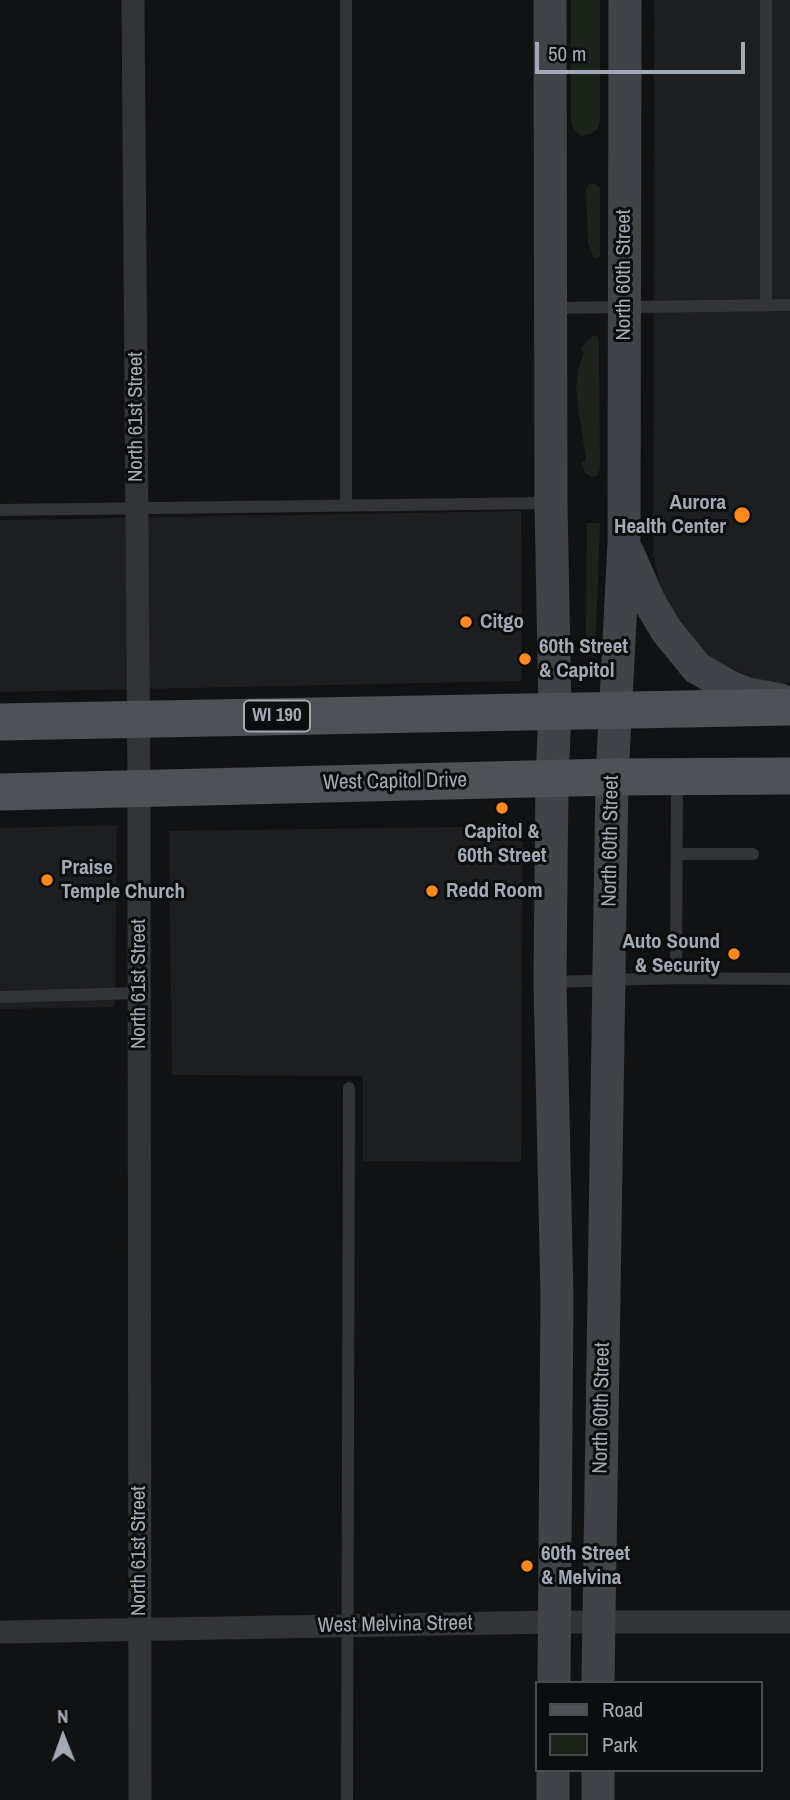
<!DOCTYPE html>
<html>
<head>
<meta charset="utf-8">
<style>
  body { margin:0 }
  #map { position:relative; width:790px; height:1800px; overflow:hidden; background:#111213; font-family:"Archivo Narrow",sans-serif }
  canvas { display:block }
  .legend { position:absolute; left:535px; top:1681px; width:228px; height:91px; box-sizing:border-box; background:#0c0d0e; border:2px solid #484c51; margin:0; padding:9px 12px; list-style:none; font-size:21px; color:#a2abb5 }
  .legend li { display:flex; align-items:center; gap:14px; height:35px }
  .legend b { width:35px; border:2px solid #484c51 }
  .north { position:absolute; left:28px; top:1702px; width:70px; height:70px; -webkit-text-stroke:5px #0c0d0e; paint-order:stroke; rotate:359deg; font-size:19px; font-weight:700; line-height:28px; text-align:center; color:#a2abb5 }
  .north::after { content:''; display:block; margin:auto; width:24px; height:32px; background:#a2abb5; clip-path:polygon(50% 0,100% 100%,50% 72%,0 100%) }
  .scale { position:absolute; left:535px; top:42px; width:210px; height:32px; box-sizing:border-box; border:4px solid #a2abb5; border-top:0; padding-left:9px; font-size:21px; line-height:24px; white-space:nowrap; color:#a2abb5; -webkit-text-stroke:5px #0c0d0e; paint-order:stroke }
</style>
</head>
<body>
<div id="map">
<canvas width="790" height="1800"></canvas>
<ul class="legend">
<li><b style="height:9px;background:#4e5257"></b>Road</li>
<li><b style="height:19px;background:#1c231b"></b>Park</li>
</ul>
<div class="north">N</div>
<div class="scale">50 m</div>
</div>
<script>
const context = document.querySelector('canvas').getContext('2d');
context.lineJoin = 'round';
function fill(path, color) { context.fillStyle = color; context.fill(path, 'evenodd'); }
const shape = rows => new Path2D(rows.map(r => 'M' + r).join(''));
function trace(path, color, width, dash) { context.strokeStyle = color; context.lineWidth = width; context.lineCap = dash ? 'butt' : 'round'; context.setLineDash(dash || []); context.stroke(path); }
function drawText(font, color, halo, rows, align = 'center') {
  context.font = font + ' "Archivo Narrow",sans-serif'; context.lineWidth = 6; context.setLineDash([]); context.textBaseline = 'middle'; context.strokeStyle = halo; context.fillStyle = color; for (const [text, x, y, turn = 0] of rows) {
    context.save(); context.translate(x, y); context.rotate((+turn || 0) * Math.PI / 180); context.textAlign = isNaN(turn) ? turn : align; if (halo) context.strokeText(text, 0, 0); context.fillText(text, 0, 0); context.restore();
  }
}
fill(shape([
  [654,0,790,0,790,683,767,684,715,661,684,632,663,596,653,555],
  [521,511,522,681,0,692,0,520],
  [117,825,115,1007,0,1009,0,828],
  [523,826,521,1162,363,1161,363,1076,172,1075,169,831]
]), '#1d1e20');
fill(shape([
  [571,0,600,0,600,120,598,129,591,134,581,136,574,130,571,122],
  [589,184,595,184,600,188,600,257,594,258,588,243,586,189],
  [592,336,597,336,599,340,600,469,597,476,592,477,586,474,581,463,586,460,579,415,576,388,578,369,584,352,580,349],
  [587,523,600,523,595,657,587,656,586,639]
]), '#1c231b');
trace(shape([
  [766,306,766,0],
  [552,308,790,305],
  [346,506,346,0],
  [0,510,549,503],
  [677,854,753,854],
  [676,978,677,781],
  [552,982,676,978,790,979],
  [0,997,139,993],
  [347,1800,349,1088]
]), '#323438', 12);
trace(shape([
  [133,0,139,789,140,1800],
  [0,1632,554,1622,790,1622]
]), '#323438', 23);
trace(shape([
  [550,0,551,503,555,711,552,779,550,982,557,1296,554,1683],
  [628,553,649,601,666,630,697,668,728,686,748,694,781,700],
  [598,1683,612,777,624,543,625,0],
  [553,1800,553,1770],
  [598,1800,598,1770]
]), '#404448', 33);
trace(shape([
  [0,722,790,707],
  [0,792,612,777,790,776]
]), '#4e5257', 37);
for (const [x, y, r, color] of [
  [742,515,9,"#fd881f"],
  [466,622,7,"#fd881f"],
  [525,659,7,"#fd881f"],
  [502,808,7,"#fd881f"],
  [47,880,7,"#fd881f"],
  [432,891,7,"#fd881f"],
  [734,954,7,"#fd881f"],
  [527,1566,7,"#fd881f"]
]) { const dot = new Path2D(); dot.arc(x, y, r, 0, 2 * Math.PI); context.fillStyle = color; context.fill(dot); trace(dot, '#0c0d0e', 2.5); }
for (const [x, y, w] of [
  [277,716,66]
]) { const box = new Path2D(); box.roundRect(x - w / 2, y - 15.5, w, 31, 5); context.fillStyle = '#0c0d0e'; context.fill(box); trace(box, '#a2abb5', 2); }
drawText('bold 19px', '#a2abb5', null, [
  ["WI 190",277,716]
]);
drawText('21px', '#a2abb5', '#0c0d0e', [
  ["North 60th Street",624,275,-90],
  ["North 61st Street",136,417,-90],
  ["West Capitol Drive",395,782,-1],
  ["North 60th Street",611,841,-89],
  ["North 61st Street",139,984,-90],
  ["North 60th Street",602,1408,-89],
  ["North 61st Street",139,1551,-90],
  ["West Melvina Street",395,1625,-1]
]);
drawText('bold 21px', '#a2abb5', '#0c0d0e', [
  ["Aurora",726,503,"right"],
  ["Health Center",726,527,"right"],
  ["Citgo",480,622],
  ["60th Street",539,647],
  ["& Capitol",539,671],
  ["Capitol &",502,832,"center"],
  ["60th Street",502,856,"center"],
  ["Praise",61,868],
  ["Temple Church",61,892],
  ["Redd Room",446,891],
  ["Auto Sound",720,942,"right"],
  ["& Security",720,966,"right"],
  ["60th Street",541,1554],
  ["& Melvina",541,1578]
], 'left');
</script>
</body>
</html>
